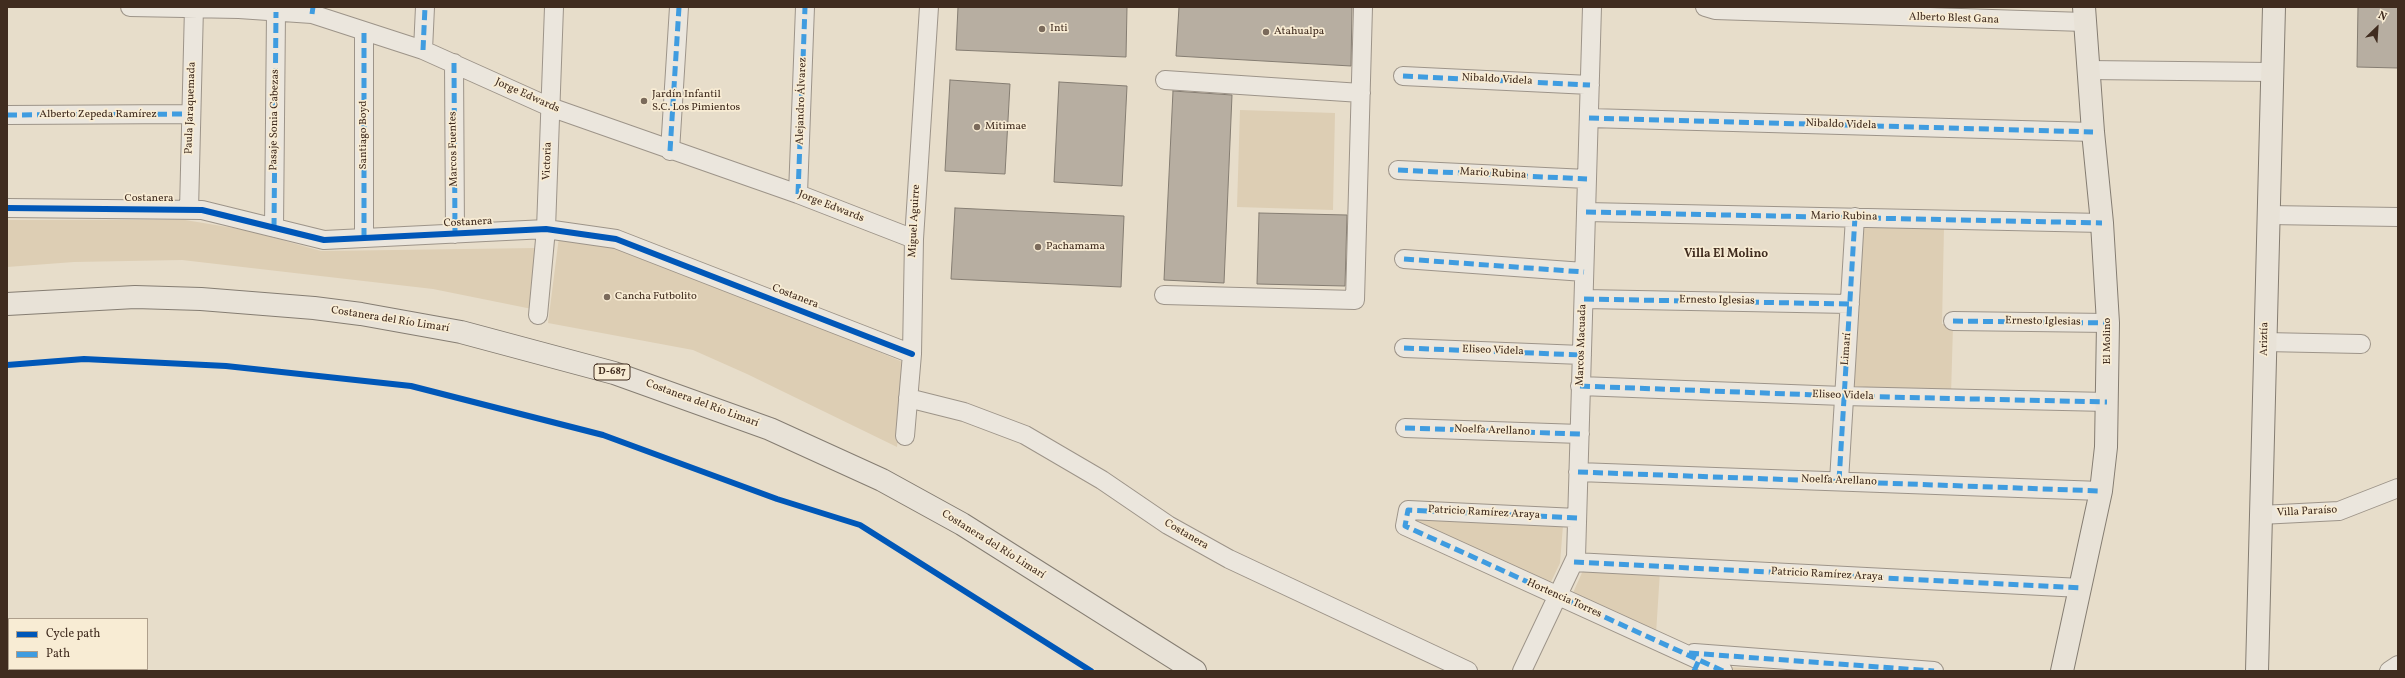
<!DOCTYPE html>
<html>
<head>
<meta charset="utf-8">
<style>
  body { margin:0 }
  #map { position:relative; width:2405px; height:678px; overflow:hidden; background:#e7ddca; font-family:Vollkorn,serif }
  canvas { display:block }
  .frame { position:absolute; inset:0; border:8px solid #402c1f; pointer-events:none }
  .legend { position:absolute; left:8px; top:618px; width:140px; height:52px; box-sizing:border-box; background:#f8ecd4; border:1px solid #ae9f8c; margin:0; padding:5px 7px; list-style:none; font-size:12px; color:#402c1f }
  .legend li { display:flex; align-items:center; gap:8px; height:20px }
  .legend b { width:20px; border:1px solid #ae9f8c }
  .north { position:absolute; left:2357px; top:8px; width:40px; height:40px; -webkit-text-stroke:3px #f8ecd4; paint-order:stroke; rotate:25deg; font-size:11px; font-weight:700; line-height:16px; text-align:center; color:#402c1f }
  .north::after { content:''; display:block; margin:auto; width:14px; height:18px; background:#402c1f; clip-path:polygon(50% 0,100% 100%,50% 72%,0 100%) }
</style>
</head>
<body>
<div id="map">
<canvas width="2405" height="678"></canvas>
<div class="frame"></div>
<ul class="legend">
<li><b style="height:5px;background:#0057b8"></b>Cycle path</li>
<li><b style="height:5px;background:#3f9ce0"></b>Path</li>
</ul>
<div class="north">N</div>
</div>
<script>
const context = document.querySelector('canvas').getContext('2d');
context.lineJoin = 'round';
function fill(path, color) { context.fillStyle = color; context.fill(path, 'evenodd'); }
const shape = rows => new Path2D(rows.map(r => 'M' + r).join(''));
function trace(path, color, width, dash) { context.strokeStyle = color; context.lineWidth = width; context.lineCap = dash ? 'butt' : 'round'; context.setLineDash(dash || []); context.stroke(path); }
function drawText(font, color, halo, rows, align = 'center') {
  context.font = font + ' Vollkorn,serif'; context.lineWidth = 3.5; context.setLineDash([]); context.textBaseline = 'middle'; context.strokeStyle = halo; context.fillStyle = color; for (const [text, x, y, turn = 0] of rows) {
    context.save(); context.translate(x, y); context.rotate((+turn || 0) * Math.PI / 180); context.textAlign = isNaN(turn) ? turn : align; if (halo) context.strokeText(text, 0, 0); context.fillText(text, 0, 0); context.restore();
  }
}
fill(shape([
  [1240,110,1335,113,1333,210,1237,207],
  [7,220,185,220,246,230,321,251,537,248,532,309,433,289,182,260,74,262,7,267],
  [1860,226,1944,227,1942,324,1953,326,1951,395,1852,389],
  [559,237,613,247,759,301,905,363,897,447,747,374,693,350,548,323],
  [1416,515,1563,525,1560,563,1549,586,1415,526],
  [1585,566,1660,571,1656,634,1572,595],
  [1728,667,1801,671,1735,671]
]), '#ddceb4');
const building = shape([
  [958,7,1127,7,1126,57,956,50,958,7],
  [1179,7,1352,7,1351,66,1176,56,1179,7],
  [2358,7,2398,7,2398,68,2357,67,2358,7],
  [950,80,1010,84,1005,174,945,171,950,80],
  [1059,82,1127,86,1122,186,1054,182,1059,82],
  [1173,91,1232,95,1224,283,1164,280,1173,91],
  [955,208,1124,216,1121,287,951,279,955,208],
  [1259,213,1347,215,1345,286,1257,284,1259,213]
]);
fill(building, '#b7aea1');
trace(building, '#857d72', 1);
const minor = shape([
  [130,7,239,9,312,14,423,50,550,107,798,194,914,239],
  [1705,7,1715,10,2084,22],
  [423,50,425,7],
  [454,63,455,234],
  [2088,70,2271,72],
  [1403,76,1590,85],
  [1165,80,1361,93],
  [7,115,190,114],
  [1589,118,2093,132],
  [670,151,679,7],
  [1398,170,1587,179],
  [798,194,805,7],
  [7,208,202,210,324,240,546,229,616,239,912,354],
  [189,210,194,7],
  [1586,212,2102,223],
  [2268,215,2398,217],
  [274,228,276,12],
  [364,238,364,32],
  [1404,259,1584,272],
  [1164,295,1355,300,1363,7],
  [1584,299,1850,304],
  [538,315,546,229,554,7],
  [1953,321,2108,323],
  [2265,342,2361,344],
  [1404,348,1582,355],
  [1580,386,1843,396,2107,402],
  [908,398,964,412,1025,435,1102,480,1168,525,1229,559,1468,671],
  [1405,428,1580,434],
  [905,436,912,354,914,239,929,7],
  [1578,472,2101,491],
  [1839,481,1855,217],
  [2260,515,2339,511,2398,488],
  [1577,518,1408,510,1405,526,1723,671],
  [1574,562,2081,588],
  [1694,653,1934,671],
  [1522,671,1576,557,1592,7],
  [2389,671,2398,665]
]);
const major = shape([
  [2062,671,2101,491,2106,447,2108,323,2102,223,2093,132,2084,7],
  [2257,671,2274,7]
]);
const highway = shape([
  [7,304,135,297,201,299,314,308,361,314,461,332,614,373,770,429,882,480,962,524,1195,671]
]);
trace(minor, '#9d9489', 20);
trace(major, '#857d72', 24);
trace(highway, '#857d72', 24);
trace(minor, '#ebe6dd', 18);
trace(major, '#e8e2d7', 22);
trace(highway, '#e8e2d7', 22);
trace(shape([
  [312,14,313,7],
  [423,50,425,7],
  [454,63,455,234],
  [1403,76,1590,85],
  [7,115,190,114],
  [1589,118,2093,132],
  [670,151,679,7],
  [1398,170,1587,179],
  [798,194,805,7],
  [1586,212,2102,223],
  [274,228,276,12],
  [364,238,364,32],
  [1404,259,1584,272],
  [1584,299,1850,304],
  [1953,321,2108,323],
  [1404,348,1582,355],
  [1580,386,1843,396,2107,402],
  [1405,428,1580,434],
  [1578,472,2101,491],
  [1839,481,1855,217],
  [1577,518,1408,510,1405,526,1723,671],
  [1574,562,2081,588],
  [1689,653,1934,671],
  [1694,671,1699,660]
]), '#3f9ce0', 5, [10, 5]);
trace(shape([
  [7,208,202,210,324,240,546,229,616,239,912,354],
  [7,365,84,359,226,366,411,386,603,435,777,499,860,525,1091,671]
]), '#0057b8', 6);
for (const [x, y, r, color] of [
  [1042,29,4,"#7a6a5b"],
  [1266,32,4,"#7a6a5b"],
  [644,101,4,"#7a6a5b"],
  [977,127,4,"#7a6a5b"],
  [1038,247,4,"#7a6a5b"],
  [607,297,4,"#7a6a5b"]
]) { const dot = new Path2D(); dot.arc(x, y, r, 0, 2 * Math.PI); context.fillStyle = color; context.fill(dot); trace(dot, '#f8ecd4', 1.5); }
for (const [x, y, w] of [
  [612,372,36]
]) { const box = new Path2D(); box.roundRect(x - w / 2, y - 8, w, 16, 3); context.fillStyle = '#f8ecd4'; context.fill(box); trace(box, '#402c1f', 1); }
drawText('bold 10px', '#402c1f', null, [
  ["D-687",612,372]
]);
drawText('11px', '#402c1f', '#f8ecd4', [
  ["Alberto Blest Gana",1954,19,2],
  ["Nibaldo Videla",1497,80,3],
  ["Jorge Edwards",527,96,24],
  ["Alejandro Álvarez",802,101,-88],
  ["Paula Jaraquemada",191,108,-88],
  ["Alberto Zepeda Ramírez",98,115],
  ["Pasaje Sonia Cabezas",275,120,-89],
  ["Nibaldo Videla",1841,125,2],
  ["Santiago Boyd",364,135,-90],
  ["Marcos Fuentes",454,149,-91],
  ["Victoria",548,161,-88],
  ["Mario Rubina",1493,174,3],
  ["Costanera",149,199],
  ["Jorge Edwards",831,207,21],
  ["Mario Rubina",1844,217,1],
  ["Miguel Aguirre",915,221,-87],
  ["Costanera",468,223,-3],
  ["Costanera",795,297,21],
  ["Ernesto Iglesias",1717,301,1],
  ["Costanera del Río Limarí",390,320,9],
  ["Ernesto Iglesias",2043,322,1],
  ["Ariztía",2265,339,-89],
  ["El Molino",2108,341,-90],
  ["Marcos Macuada",1582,345,-88],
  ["Limarí",1847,349,-86],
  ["Eliseo Videla",1493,351,2],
  ["Eliseo Videla",1843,396,2],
  ["Costanera del Río Limarí",702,404,20],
  ["Noelfa Arellano",1492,431,2],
  ["Noelfa Arellano",1839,481,2],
  ["Villa Paraíso",2307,512,-3],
  ["Patricio Ramírez Araya",1484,513,3],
  ["Costanera",1186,535,30],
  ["Costanera del Río Limarí",993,545,32],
  ["Patricio Ramírez Araya",1827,575,3],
  ["Hortencia Torres",1564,599,24]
]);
drawText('11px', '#402c1f', '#f8ecd4', [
  ["Inti",1050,29],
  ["Atahualpa",1274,32],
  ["Jardín Infantil",652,95],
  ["S.C. Los Pimientos",652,108],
  ["Mitimae",985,127],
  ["Pachamama",1046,247],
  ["Cancha Futbolito",615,297]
], 'left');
drawText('bold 12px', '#402c1f', '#f8ecd4', [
  ["Villa El Molino",1726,255]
]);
</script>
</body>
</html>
